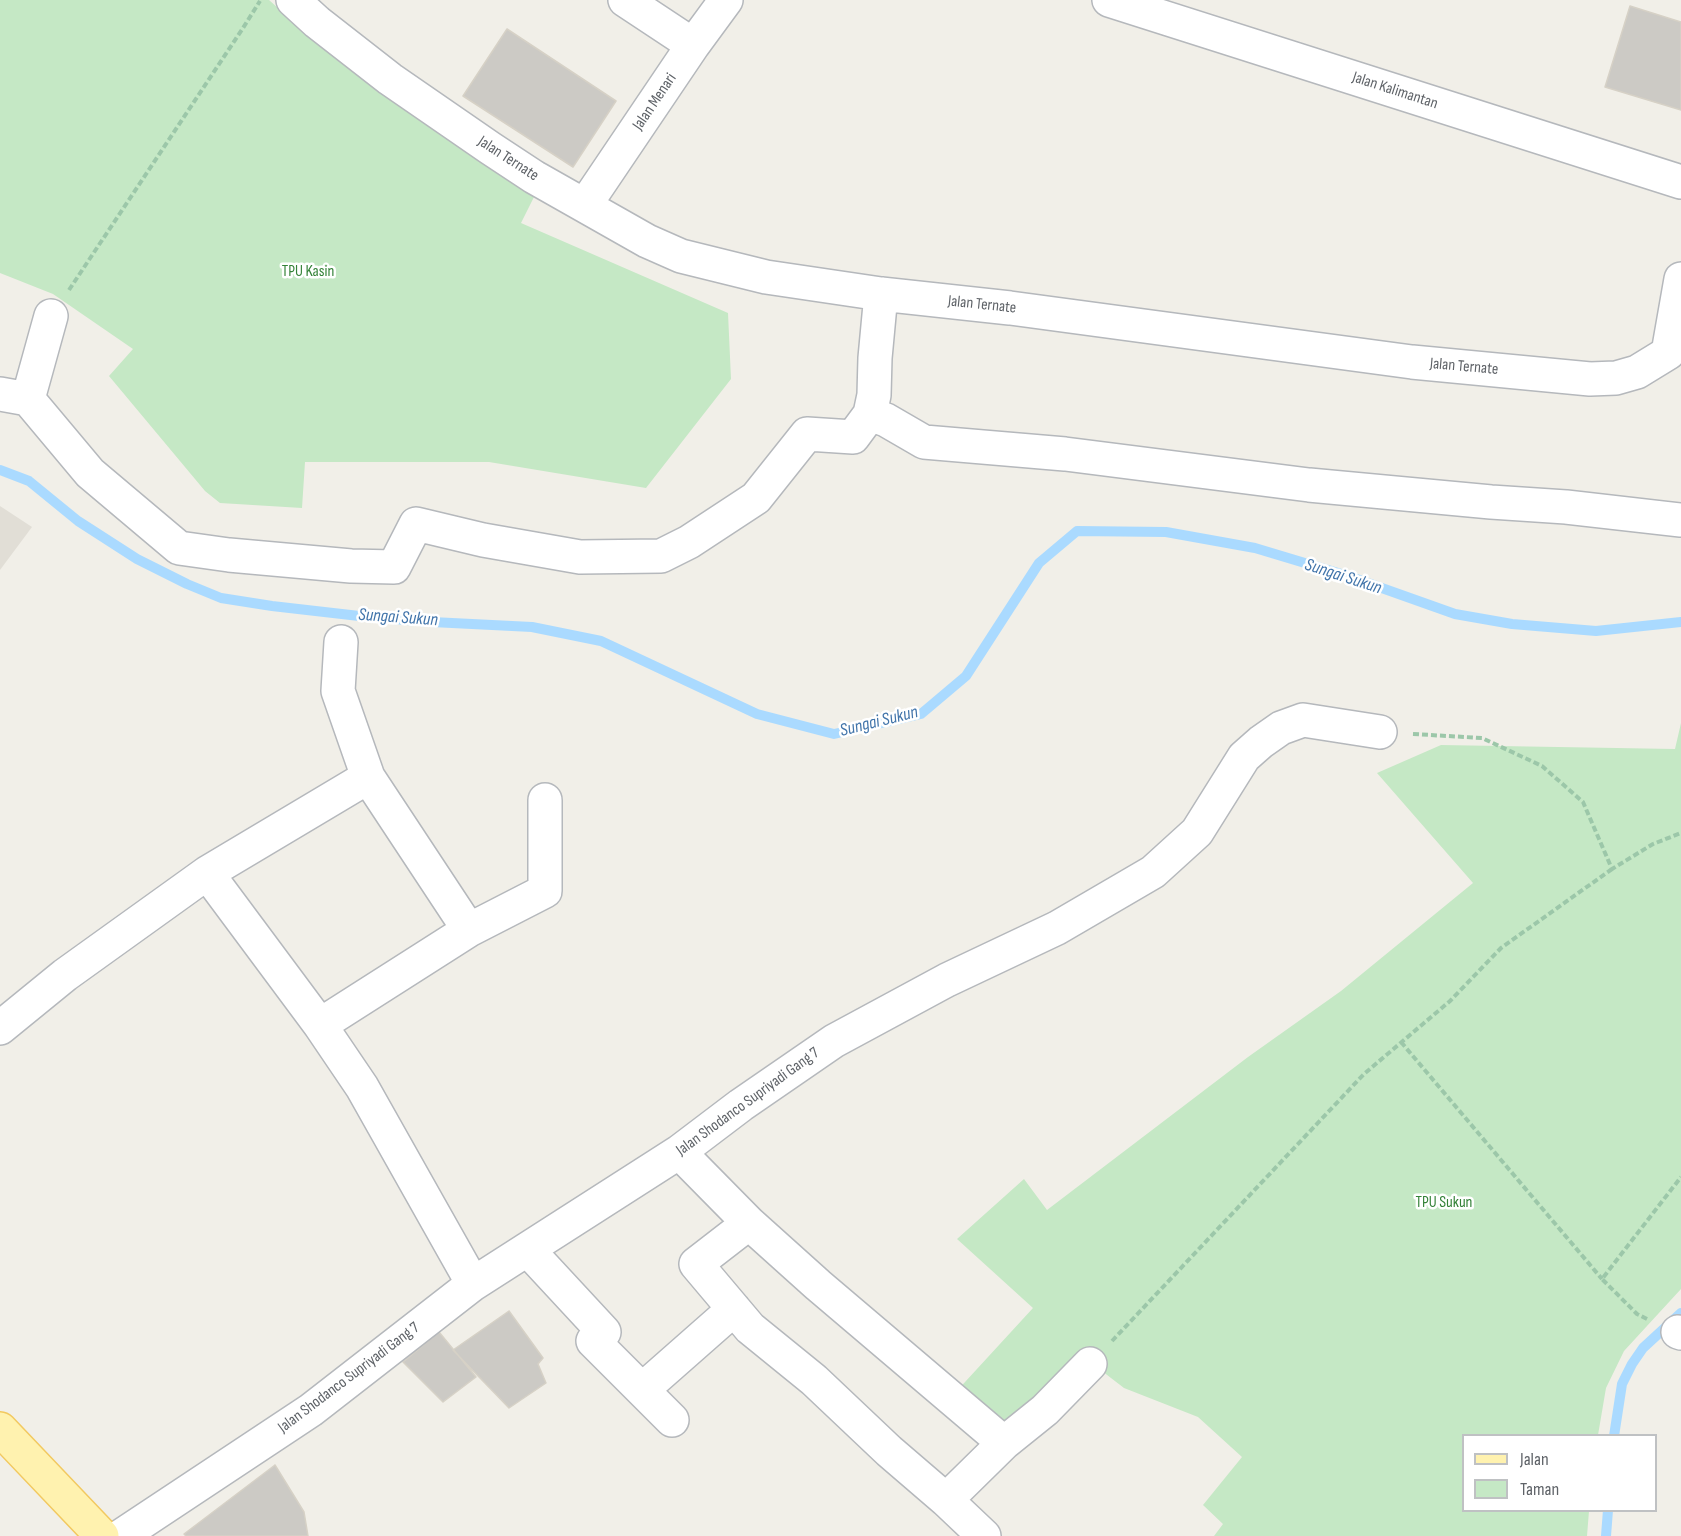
<!DOCTYPE html>
<html>
<head>
<meta charset="utf-8">
<style>
  body { margin:0 }
  #map { position:relative; width:1681px; height:1536px; overflow:hidden; background:#f1efe8; font-family:"Sofia Sans Condensed",sans-serif }
  canvas { display:block }
  .legend { position:absolute; left:1462px; top:1434px; width:195px; height:78px; box-sizing:border-box; background:#fff; border:2px solid #bfc1c3; margin:0; padding:8px 10px; list-style:none; font-size:18px; color:#5f6368 }
  .legend li { display:flex; align-items:center; gap:12px; height:30px }
  .legend b { width:30px; border:2px solid #bfc1c3 }
</style>
</head>
<body>
<div id="map">
<canvas width="1681" height="1536"></canvas>
<ul class="legend">
<li><b style="height:8px;background:#fff2af"></b>Jalan</li>
<li><b style="height:16px;background:#c5e8c5"></b>Taman</li>
</ul>
</div>
<script>
const context = document.querySelector('canvas').getContext('2d');
context.lineJoin = 'round';
function fill(path, color) { context.fillStyle = color; context.fill(path, 'evenodd'); }
const shape = rows => new Path2D(rows.map(r => 'M' + r).join(''));
function trace(path, color, width, dash) { context.strokeStyle = color; context.lineWidth = width; context.lineCap = dash ? 'butt' : 'round'; context.setLineDash(dash || []); context.stroke(path); }
function drawText(font, color, halo, rows, align = 'center') {
  context.font = font + ' "Sofia Sans Condensed",sans-serif'; context.lineWidth = 5; context.setLineDash([]); context.textBaseline = 'middle'; context.strokeStyle = halo; context.fillStyle = color; for (const [text, x, y, turn = 0] of rows) {
    context.save(); context.translate(x, y); context.rotate((+turn || 0) * Math.PI / 180); context.textAlign = isNaN(turn) ? turn : align; if (halo) context.strokeText(text, 0, 0); context.fillText(text, 0, 0); context.restore();
  }
}
fill(shape([
  [0,506,32,527,0,570]
]), '#e1ded6');
fill(shape([
  [0,0,269,0,315,41,435,129,534,197,521,223,728,313,731,379,646,488,489,462,305,462,302,508,220,503,205,491,109,376,133,349,53,294,0,273],
  [1681,723,1681,1289,1624,1351,1606,1388,1598,1435,1464,1436,1464,1510,1589,1511,1587,1536,1214,1536,1223,1524,1203,1505,1242,1457,1198,1417,1124,1388,1085,1358,1001,1435,954,1394,1033,1308,957,1239,1024,1179,1047,1210,1248,1057,1341,991,1473,883,1377,773,1441,745,1675,749]
]), '#c5e8c5');
trace(shape([
  [0,470,29,481,78,521,137,559,187,584,221,598,272,606,368,617,432,622,532,627,601,641,757,714,834,734,921,714,966,676,1039,563,1077,531,1166,532,1255,548,1348,576,1455,614,1512,624,1596,631,1681,622],
  [1614,1436,1622,1384,1632,1364,1643,1348,1681,1313],
  [1606,1536,1608,1510]
]), '#aadaff', 10);
const building = shape([
  [1630,6,1681,22,1681,110,1605,87,1630,6],
  [507,29,616,101,573,167,463,96,507,29],
  [509,1311,543,1358,538,1364,546,1383,509,1408,453,1350,509,1311],
  [439,1332,476,1377,443,1402,403,1362,439,1332],
  [275,1465,304,1512,308,1536,186,1536,184,1534,275,1465]
]);
fill(building, '#cccac5');
trace(building, '#d6d1c6', 1.5);
const minor = shape([
  [293,0,317,22,390,79,490,148,534,177,647,241,681,256,766,277,881,294,1010,308,1412,362,1590,379,1616,378,1637,372,1668,353,1681,279],
  [625,0,693,45],
  [1109,0,1681,182],
  [585,205,693,45,726,0],
  [51,316,28,399,90,473,179,548,229,555,351,566,394,567,416,524,483,540,580,557,661,556,689,542,756,498,807,434,853,437,870,414,874,395,875,358,881,294],
  [0,394,28,399],
  [870,414,886,420,924,442,1065,454,1309,485,1491,502,1566,507,1681,520],
  [341,642,338,691,368,777,469,930],
  [207,873,368,777],
  [320,1025,469,930,545,891,545,800],
  [0,1028,65,975,207,873,320,1025,362,1087,473,1284],
  [679,1152,749,1223,818,1285,1004,1443],
  [749,1223,696,1264,750,1328,814,1380,889,1451,946,1500,984,1536],
  [528,1250,604,1332,593,1341,672,1420],
  [1678,1332,1681,1333],
  [642,1390,734,1309],
  [946,1500,1004,1443,1045,1410,1090,1364],
  [121,1536,311,1410,473,1284,679,1152,741,1105,834,1041,947,980,1057,928,1153,872,1197,832,1244,757,1261,742,1281,728,1303,720,1380,732]
]);
const major = shape([
  [0,1429,102,1536]
]);
trace(minor, '#b5b8bc', 36);
trace(major, '#f2c960', 36);
trace(shape([
  [69,290,243,28,260,1],
  [1413,734,1482,738,1542,766,1583,802,1612,869,1653,844,1681,833],
  [1401,1042,1602,1279],
  [1647,1319,1637,1314,1602,1279,1681,1177],
  [1112,1341,1364,1074,1450,1001,1501,948,1612,869]
]), '#9cc7a9', 4, [6, 3]);
trace(minor, '#fff', 33);
trace(major, '#fff2af', 33);
drawText('16px', '#5f6368', '#fff', [
  ["Jalan Kalimantan",1395,91,18],
  ["Jalan Menari",655,102,-56],
  ["Jalan Ternate",508,159,33],
  ["Jalan Ternate",982,305,6],
  ["Jalan Ternate",1464,367,5],
  ["Jalan Shodanco Supriyadi Gang 7",748,1102,-36],
  ["Jalan Shodanco Supriyadi Gang 7",349,1378,-37]
]);
drawText('16px', '#348238', '#fff', [
  ["TPU Kasin",308,272],
  ["TPU Sukun",1444,1203]
]);
drawText('italic 18px', '#4174aa', '#fff', [
  ["Sungai Sukun",1343,577,18],
  ["Sungai Sukun",398,618,4],
  ["Sungai Sukun",879,722,-14]
]);
</script>
</body>
</html>
